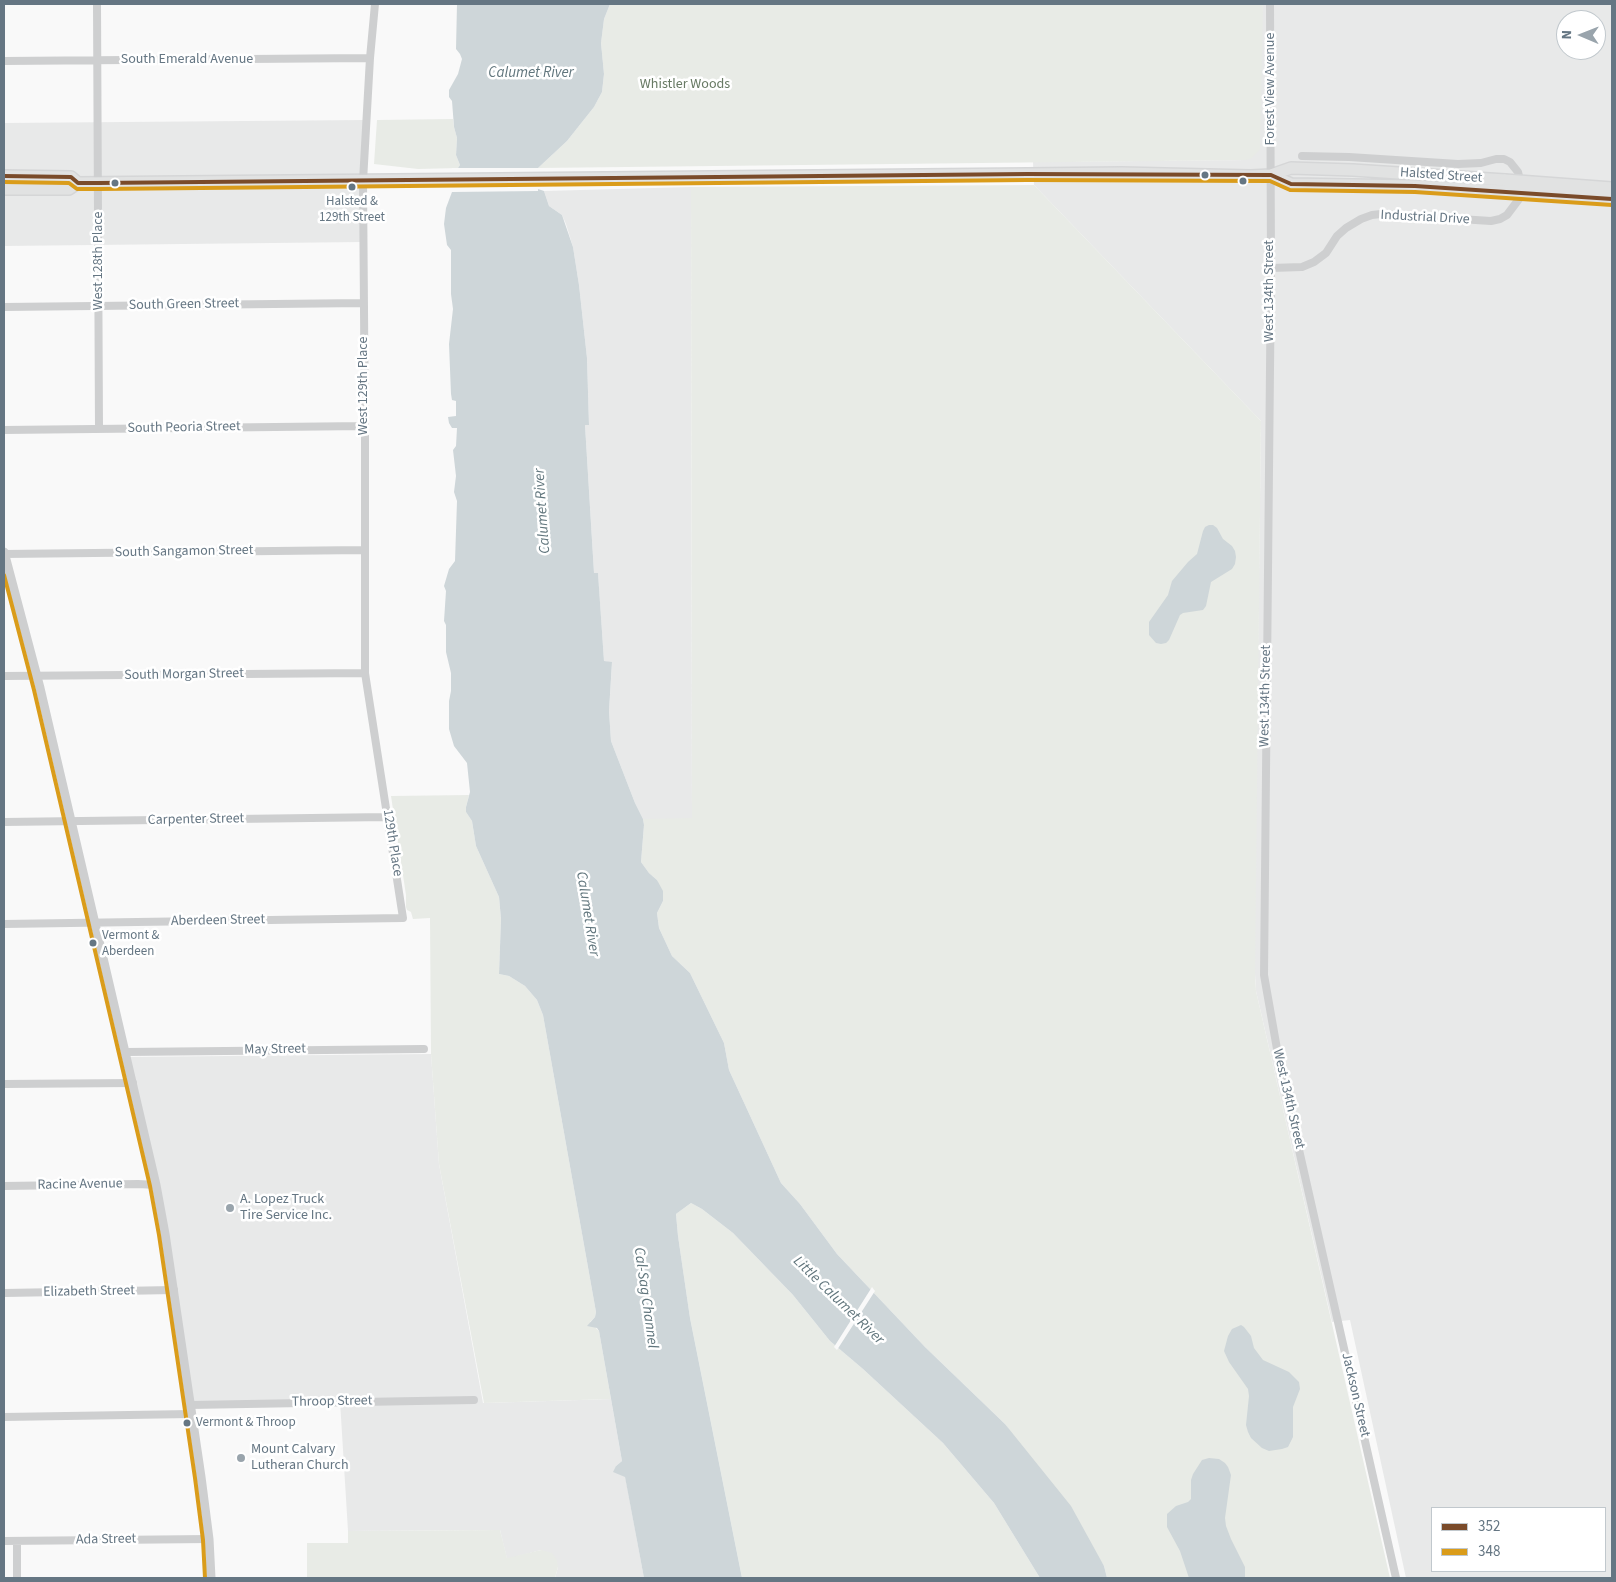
<!DOCTYPE html>
<html>
<head>
<meta charset="utf-8">
<style>
  body { margin:0 }
  #map { position:relative; width:1616px; height:1582px; overflow:hidden; background:#f9f9f9; font-family:"Source Sans 3",sans-serif }
  canvas { display:block }
  .frame { position:absolute; inset:0; border:5px solid #657683; pointer-events:none }
  .legend { position:absolute; left:1431px; top:1507px; width:175px; height:65px; box-sizing:border-box; background:#fff; border:1px solid #c1c8cd; margin:0; padding:6px 9px; list-style:none; font-size:15px; color:#657683 }
  .legend li { display:flex; align-items:center; gap:10px; height:25px }
  .legend b { width:25px; border:1px solid #c1c8cd }
  .north { position:absolute; left:1556px; top:10px; width:50px; height:50px; box-sizing:border-box; background:#fff; border:1px solid #c1c8cd; border-radius:50%; rotate:271deg; font-size:14px; font-weight:700; line-height:20px; text-align:center; color:#657683 }
  .north::after { content:''; display:block; margin:auto; width:18px; height:22px; background:#99a4ac; clip-path:polygon(50% 0,100% 100%,50% 72%,0 100%) }
</style>
</head>
<body>
<div id="map">
<canvas width="1616" height="1582"></canvas>
<div class="frame"></div>
<ul class="legend">
<li><b style="height:6px;background:#7a4b2a"></b>352</li>
<li><b style="height:6px;background:#da9c1a"></b>348</li>
</ul>
<div class="north">N</div>
</div>
<script>
const context = document.querySelector('canvas').getContext('2d');
context.lineJoin = 'round';
function fill(path, color) { context.fillStyle = color; context.fill(path, 'evenodd'); }
const shape = rows => new Path2D(rows.map(r => 'M' + r).join(''));
function trace(path, color, width, dash) { context.strokeStyle = color; context.lineWidth = width; context.lineCap = dash ? 'butt' : 'round'; context.setLineDash(dash || []); context.stroke(path); }
function drawText(font, color, halo, rows, align = 'center') {
  context.font = font + ' "Source Sans 3",sans-serif'; context.lineWidth = 5; context.setLineDash([]); context.textBaseline = 'middle'; context.strokeStyle = halo; context.fillStyle = color; for (const [text, x, y, turn = 0] of rows) {
    context.save(); context.translate(x, y); context.rotate((+turn || 0) * Math.PI / 180); context.textAlign = isNaN(turn) ? turn : align; if (halo) context.strokeText(text, 0, 0); context.fillText(text, 0, 0); context.restore();
  }
}
fill(shape([
  [1263,4,1612,4,1612,1578,1406,1578,1350,1320,1332,1322,1256,991,1254,958,1261,421,1034,185,1033,162,1246,160],
  [1566,20,1596,20,1596,50,1566,50],
  [1432,1508,1605,1508,1605,1571,1432,1571],
  [365,120,362,242,4,246,4,123],
  [691,187,692,819,643,819,635,803,611,741,609,711,612,663,604,661,598,574,594,573,585,425,589,425,587,358,579,285,573,247,566,224,562,215,549,206,544,191],
  [431,1054,439,1164,483,1403,611,1399,622,1461,616,1466,625,1476,644,1578,555,1578,558,1567,541,1550,507,1559,500,1530,348,1531,340,1401,189,1401,165,1237,126,1057]
]), '#e8e9e9');
fill(shape([
  [610,4,1263,4,1260,149,1252,158,1246,160,538,168,567,141,594,107,602,92,604,74,601,43,604,19],
  [453,119,454,127,457,138,456,155,460,165,458,168,418,169,374,164,377,120],
  [1034,185,1261,421,1255,976,1256,991,1390,1578,1107,1578,1104,1566,1005,1424,925,1347,837,1254,800,1204,781,1183,729,1070,724,1043,690,973,672,956,659,928,657,913,663,901,657,880,649,873,641,862,644,825,643,819,692,818,691,187],
  [469,795,466,807,466,812,472,821,476,846,499,897,501,919,499,974,509,976,525,986,537,1000,543,1015,596,1312,595,1317,590,1322,599,1331,611,1399,484,1403,439,1164,431,1054,430,918,413,919,411,912,407,910,406,907,406,895,391,796],
  [691,1203,702,1209,733,1233,793,1295,830,1341,863,1369,943,1443,994,1503,1040,1578,742,1578,690,1318,678,1236,676,1214],
  [500,1530,507,1558,541,1550,552,1553,557,1560,558,1567,555,1578,307,1578,307,1543,348,1543,348,1531]
]), '#e8ebe6');
fill(shape([
  [457,4,610,4,604,19,601,43,604,74,602,92,594,107,567,141,538,168,538,189,544,191,549,206,562,215,573,247,579,285,587,358,589,425,585,425,594,573,598,573,604,661,612,662,609,711,611,741,635,803,643,819,644,825,641,862,649,873,657,880,663,891,663,901,657,913,659,928,672,956,690,973,724,1043,729,1070,781,1183,800,1204,837,1254,925,1347,1005,1424,1071,1506,1104,1566,1107,1578,1040,1578,994,1503,943,1443,863,1369,830,1341,793,1295,733,1233,702,1209,691,1203,676,1214,678,1236,690,1318,742,1578,644,1578,625,1477,613,1472,616,1466,622,1461,599,1331,597,1328,587,1326,595,1317,596,1312,543,1015,537,1000,525,986,509,976,499,974,501,919,499,897,476,846,472,821,466,812,466,807,470,792,467,763,454,746,449,729,449,701,451,691,451,673,446,652,446,625,444,621,446,591,444,586,449,569,455,561,457,501,454,492,456,476,453,450,456,446,457,428,452,428,449,423,448,417,456,416,456,401,452,400,451,394,449,344,453,309,451,294,451,250,447,245,444,224,446,208,452,192,452,168,458,168,460,165,456,155,457,138,454,127,452,101,449,97,449,90,458,74,462,59,460,54,456,49],
  [1209,525,1213,525,1217,528,1223,539,1232,546,1235,551,1236,557,1235,564,1232,569,1211,582,1206,606,1203,610,1183,613,1180,615,1169,640,1166,643,1161,644,1156,643,1149,635,1149,622,1168,595,1172,581,1188,562,1197,554,1203,531,1205,527],
  [1241,1325,1244,1327,1251,1336,1254,1348,1263,1360,1289,1372,1299,1382,1300,1389,1293,1407,1293,1437,1288,1447,1282,1449,1269,1451,1262,1448,1251,1438,1248,1432,1246,1425,1249,1396,1248,1389,1229,1362,1224,1351,1228,1336,1232,1329],
  [1209,1458,1219,1459,1225,1463,1228,1467,1231,1475,1225,1518,1226,1526,1231,1539,1245,1567,1245,1578,1189,1578,1180,1551,1167,1527,1167,1514,1176,1506,1188,1502,1191,1499,1191,1480,1193,1474,1202,1460]
]), '#ced6d9');
fill(shape([
  [452,168,538,168,538,191,452,192],
  [872,1287,875,1291,837,1350,834,1347]
]), '#f9f9f9');
const primary = shape([
  [1271,175,1291,184,1415,186,1504,191],
  [4,176,71,177,78,183],
  [4,189,69,189,78,183,1027,174,1122,173,1251,176,1271,175,1291,168,1353,170,1505,180]
]);
trace(primary, '#d5d6d7', 14);
trace(shape([
  [97,4,99,429],
  [1270,4,1271,268,1264,975,1280,1066,1396,1578],
  [4,61,370,58],
  [1271,268,1302,267,1314,262,1326,253,1337,236,1346,228,1361,219,1372,215,1381,214,1491,221,1500,219,1507,215,1519,199,1520,180,1518,172,1510,162,1504,159,1496,159,1481,163,1458,164,1349,157,1302,156],
  [4,307,364,303],
  [4,430,365,426],
  [4,554,364,550],
  [4,676,365,673],
  [4,822,388,817],
  [4,924,403,918,365,673,365,438,363,181,370,58,375,4],
  [126,1052,424,1049],
  [4,1084,133,1083],
  [4,1186,138,1184,156,1185],
  [4,1293,174,1290],
  [190,1405,474,1400],
  [4,1417,191,1414],
  [4,1541,209,1539],
  [17,1541,17,1578]
]), '#cecfd0', 8);
trace(shape([
  [4,552,40,688,156,1185,165,1234,201,1477,209,1539,211,1578]
]), '#cecfd0', 9);
trace(primary, '#e1e2e2', 11);
const primaryBridge = shape([
  [1505,180,1612,188],
  [1504,191,1612,199]
]);
trace(primaryBridge, '#d5d6d7', 14, []);
trace(primaryBridge, '#e1e2e2', 11);
trace(shape([
  [4,176,71,177,78,183,98,183,1027,174,1271,175,1291,184,1415,186,1612,199]
]), '#7a4b2a', 4);
trace(shape([
  [4,182,69,183,77,189,98,189,1027,180,1270,181,1290,190,1415,192,1612,205],
  [4,575,34,690,150,1186,159,1235,195,1478,203,1540,205,1578]
]), '#da9c1a', 4);
for (const [x, y, r, color] of [
  [1205,175,4.5,"#657683"],
  [1243,181,4.5,"#657683"],
  [115,183,4.5,"#657683"],
  [352,187,4.5,"#657683"],
  [93,943,4.5,"#657683"],
  [230,1208,5,"#99a4ac"],
  [187,1423,4.5,"#657683"],
  [241,1458,5,"#99a4ac"]
]) { const dot = new Path2D(); dot.arc(x, y, r, 0, 2 * Math.PI); context.fillStyle = color; context.fill(dot); trace(dot, '#fff', 2); }
drawText('13px', '#657683', '#fff', [
  ["Halsted &",352,202,"center"],
  ["129th Street",352,218,"center"],
  ["Vermont &",102,936],
  ["Aberdeen",102,952],
  ["Vermont & Throop",196,1423]
], 'left');
drawText('14px', '#657683', '#fff', [
  ["South Emerald Avenue",187,60],
  ["Forest View Avenue",1271,89,-90],
  ["Halsted Street",1441,176,4],
  ["Industrial Drive",1425,218,3],
  ["West 128th Place",99,261,-90],
  ["West 134th Street",1270,291,-90],
  ["South Green Street",184,305,-1],
  ["West 129th Place",364,386,-90],
  ["South Peoria Street",184,428,-1],
  ["South Sangamon Street",184,552,-1],
  ["South Morgan Street",184,675,-1],
  ["West 134th Street",1266,696,-89],
  ["Carpenter Street",196,820,-1],
  ["129th Place",392,843,81],
  ["Aberdeen Street",218,921,-1],
  ["May Street",275,1050,-1],
  ["West 134th Street",1288,1099,77],
  ["Racine Avenue",80,1185,-1],
  ["Elizabeth Street",89,1292,-1],
  ["Jackson Street",1355,1395,77],
  ["Throop Street",332,1402,-1],
  ["Ada Street",106,1540,-1]
]);
drawText('14px', '#687a64', '#fff', [
  ["Whistler Woods",685,85]
]);
drawText('14px', '#657683', '#fff', [
  ["A. Lopez Truck",240,1200],
  ["Tire Service Inc.",240,1216],
  ["Mount Calvary",251,1450],
  ["Lutheran Church",251,1466]
], 'left');
drawText('italic 15px', '#60757c', '#fff', [
  ["Calumet River",531,74],
  ["Calumet River",543,511,-94],
  ["Calumet River",587,914,81],
  ["Cal-Sag Channel",645,1298,82],
  ["Little Calumet River",838,1301,44]
]);
</script>
</body>
</html>
